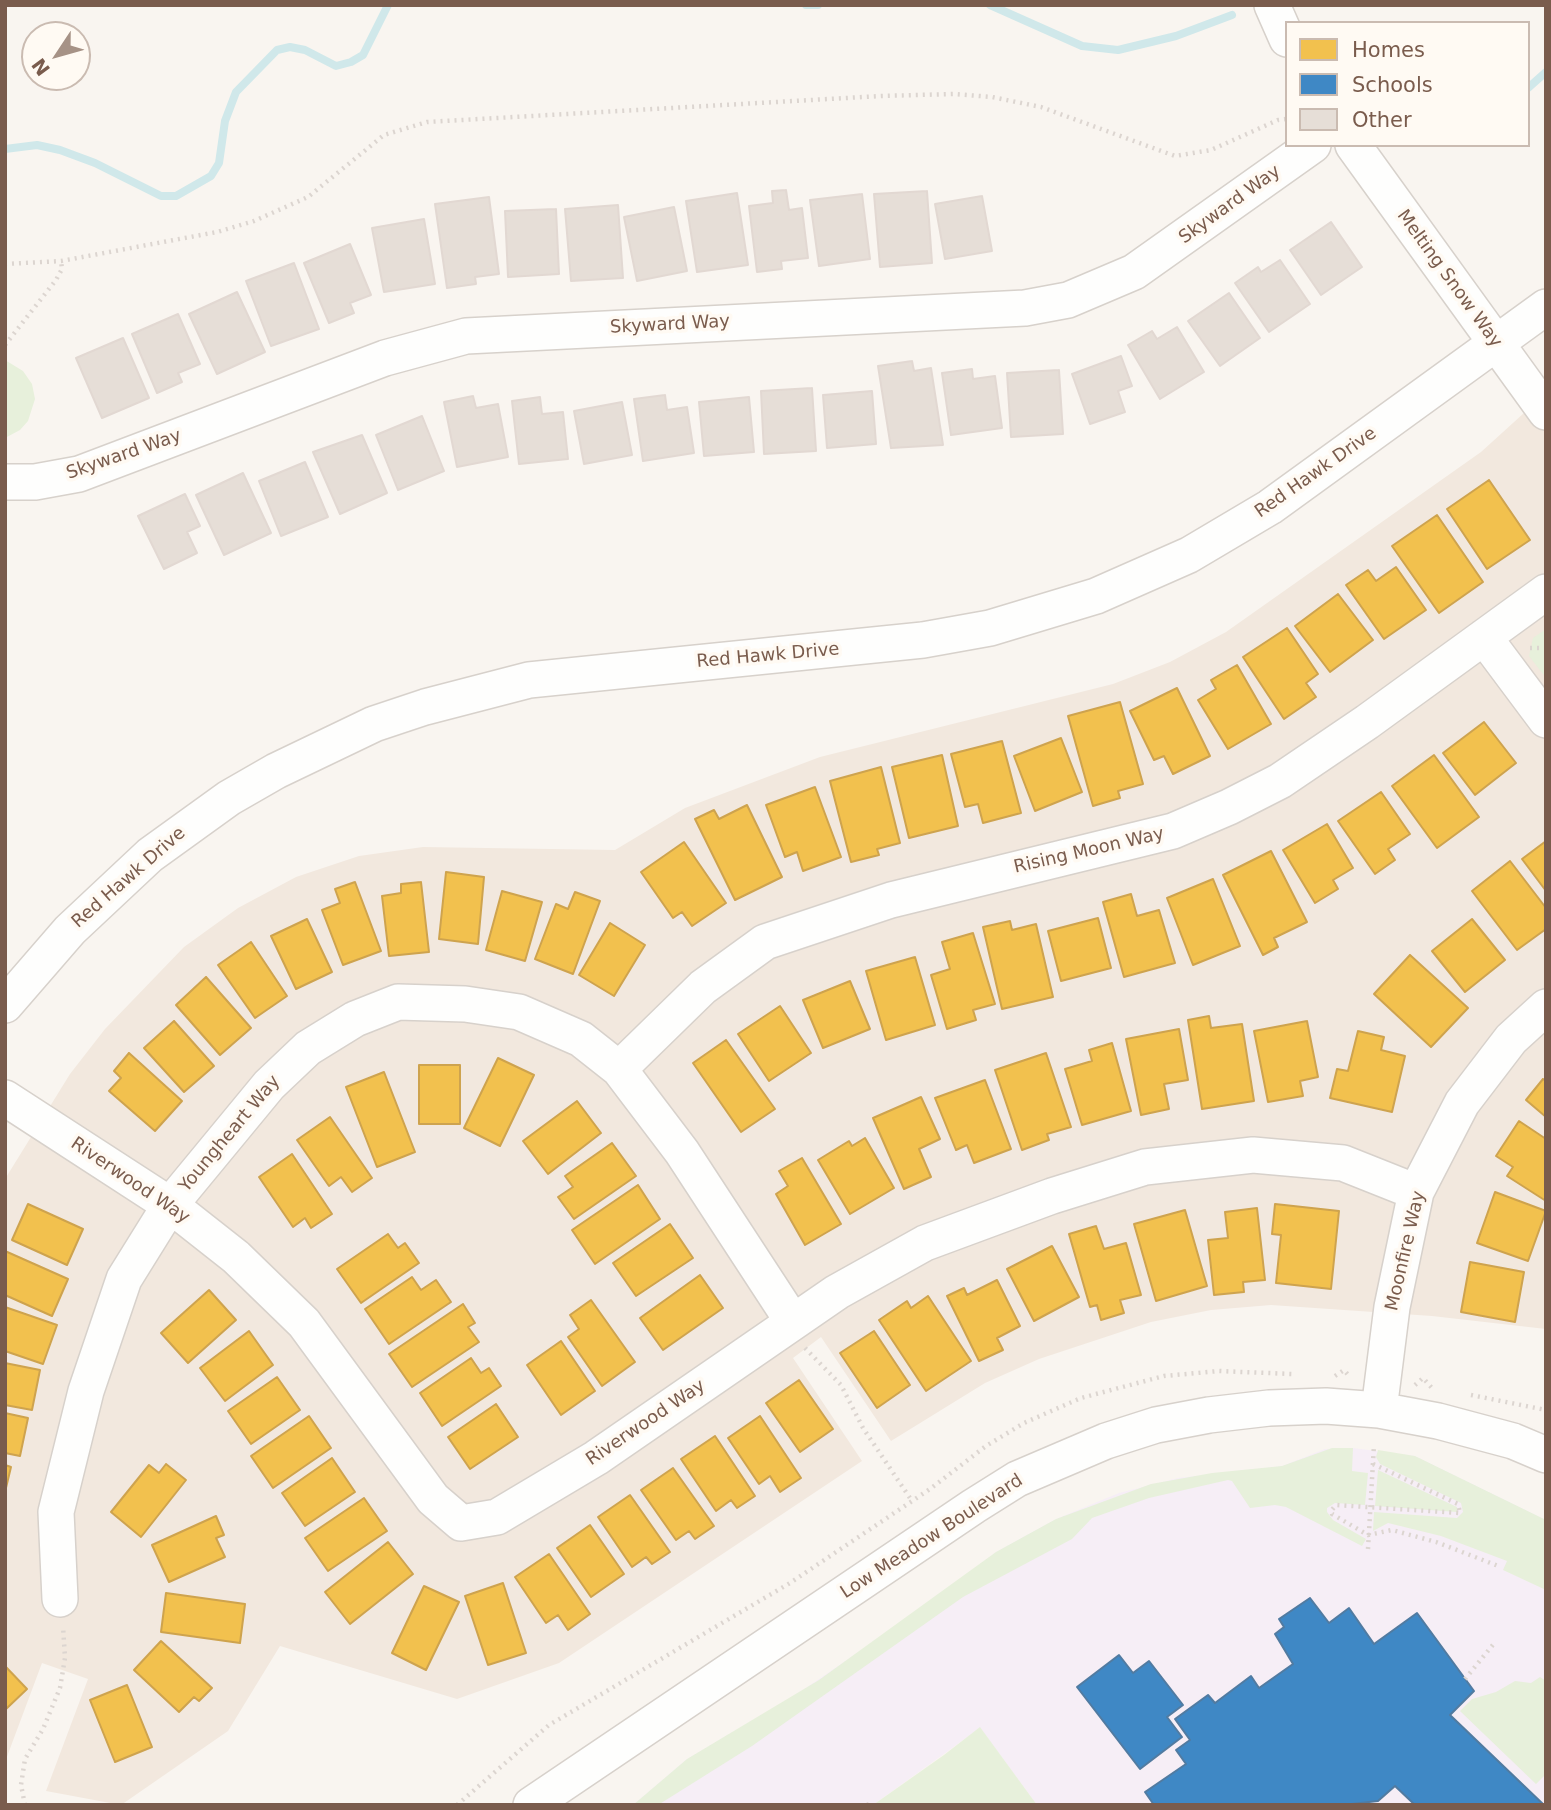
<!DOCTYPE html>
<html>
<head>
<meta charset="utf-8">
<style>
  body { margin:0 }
  #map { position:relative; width:1551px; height:1810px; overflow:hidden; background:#f9f5f0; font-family:"DejaVu Sans",sans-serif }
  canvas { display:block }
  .frame { position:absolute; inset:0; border:7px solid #7a5c4d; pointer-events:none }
  .legend { position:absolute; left:1285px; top:21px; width:245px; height:126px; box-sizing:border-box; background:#fffaf3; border:2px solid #cabbb1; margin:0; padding:9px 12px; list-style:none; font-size:21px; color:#7a5c4d }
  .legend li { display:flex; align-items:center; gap:14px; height:35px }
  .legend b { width:35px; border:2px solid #cabbb1 }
  .north { position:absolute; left:21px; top:21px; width:70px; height:70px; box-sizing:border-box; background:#fffaf3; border:2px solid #cabbb1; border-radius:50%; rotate:234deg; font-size:19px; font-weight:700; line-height:28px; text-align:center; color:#7a5c4d }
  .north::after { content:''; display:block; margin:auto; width:24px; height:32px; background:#a69286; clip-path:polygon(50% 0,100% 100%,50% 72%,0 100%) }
</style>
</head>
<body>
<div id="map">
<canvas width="1551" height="1810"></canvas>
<div class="frame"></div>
<ul class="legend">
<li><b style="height:19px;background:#f2c14e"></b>Homes</li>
<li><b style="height:19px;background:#3f88c5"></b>Schools</li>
<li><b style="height:19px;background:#e6ded7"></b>Other</li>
</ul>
<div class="north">N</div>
</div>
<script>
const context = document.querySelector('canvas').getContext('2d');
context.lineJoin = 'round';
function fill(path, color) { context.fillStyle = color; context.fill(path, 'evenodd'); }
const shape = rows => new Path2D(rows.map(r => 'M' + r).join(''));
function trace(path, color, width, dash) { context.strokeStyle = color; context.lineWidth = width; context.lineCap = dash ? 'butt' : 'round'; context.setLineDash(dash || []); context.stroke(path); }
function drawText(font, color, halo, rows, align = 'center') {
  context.font = font + ' "DejaVu Sans",sans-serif'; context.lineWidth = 7; context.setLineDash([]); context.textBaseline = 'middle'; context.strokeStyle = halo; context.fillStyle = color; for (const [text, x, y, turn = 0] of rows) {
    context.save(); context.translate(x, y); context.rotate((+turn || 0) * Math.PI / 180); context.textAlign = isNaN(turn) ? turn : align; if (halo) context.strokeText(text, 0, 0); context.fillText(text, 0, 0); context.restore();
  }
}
fill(shape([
  [1546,393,1546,1329,1432,1316,1271,1305,1211,1310,1151,1322,1039,1359,985,1383,891,1441,821,1337,793,1358,862,1461,559,1663,457,1699,280,1646,228,1731,121,1805,46,1791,88,1679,42,1663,5,1762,5,1179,70,1074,105,1029,184,947,238,908,296,877,359,856,423,847,615,850,685,808,820,757,1113,684,1170,662,1226,632,1481,452]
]), '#f2e8de');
fill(shape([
  [1353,1448,1415,1456,1546,1520,1546,1805,1037,1805,980,1728,873,1805,633,1805,687,1759,794,1696,923,1608,996,1552,1056,1519,1119,1493,1178,1478,1282,1466,1325,1449]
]), '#f6eef6');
fill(shape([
  [5,360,23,371,32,384,35,399,28,421,20,430,5,438],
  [1546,629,1546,678,1529,656,1533,638],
  [1332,1448,1353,1448,1352,1471,1368,1473,1365,1505,1335,1503,1327,1508,1327,1512,1333,1520,1366,1539,1362,1546,1286,1507,1275,1505,1250,1508,1232,1481,1228,1480,1149,1498,1092,1518,1072,1539,963,1597,752,1746,658,1805,633,1805,687,1759,819,1680,996,1552,1056,1519,1151,1484,1212,1473,1282,1466],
  [1378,1450,1415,1456,1546,1520,1546,1590,1503,1570,1507,1561,1441,1536,1388,1523,1373,1531,1374,1512,1457,1518,1463,1512,1461,1503,1380,1464,1376,1457],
  [1378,1470,1457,1507,1457,1512,1375,1506],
  [1540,1677,1546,1681,1546,1774,1536,1784,1460,1711,1472,1699,1496,1692,1515,1681,1531,1683],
  [980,1727,1037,1805,873,1805,944,1755]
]), '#e7f0db');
const homes = shape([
  [1489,480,1530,540,1487,569,1447,509,1489,480],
  [1437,515,1483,582,1439,613,1392,546,1437,515],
  [1396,567,1426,610,1384,639,1346,585,1368,570,1376,581,1396,567],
  [1338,594,1373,640,1330,672,1295,626,1338,594],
  [1287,628,1318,674,1306,683,1316,697,1284,719,1243,657,1287,628],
  [1237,665,1271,724,1228,749,1198,700,1216,689,1211,680,1237,665],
  [1177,688,1210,756,1173,774,1164,756,1154,760,1130,711,1177,688],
  [1120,702,1143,784,1118,791,1120,798,1093,806,1068,716,1120,702],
  [1484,722,1516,763,1475,795,1443,753,1484,722],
  [1061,738,1082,792,1035,811,1014,756,1061,738],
  [1002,741,1021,813,983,823,978,804,965,807,951,754,1002,741],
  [942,755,958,826,909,838,892,767,942,755],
  [1434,755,1479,817,1437,848,1392,786,1434,755],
  [881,767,900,843,877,849,879,855,851,862,830,781,881,767],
  [815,787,841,857,803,871,797,852,785,857,766,805,815,787],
  [1381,792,1410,834,1388,849,1395,860,1375,874,1338,821,1381,792],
  [747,805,782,877,735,900,695,819,714,810,719,819,747,805],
  [1327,824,1353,868,1333,880,1338,889,1315,903,1283,850,1327,824],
  [1546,841,1546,891,1522,859,1546,841],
  [684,842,726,903,692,926,682,912,673,918,641,872,684,842],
  [1271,851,1307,922,1274,938,1278,947,1263,955,1223,875,1271,851],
  [1510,861,1546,908,1546,929,1517,950,1472,891,1510,861],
  [446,872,484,877,478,944,439,939,446,872],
  [1213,879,1240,946,1193,965,1167,898,1213,879],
  [355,882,381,951,343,965,322,910,340,903,335,889,355,882],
  [421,882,429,952,389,956,382,896,401,893,401,884,421,882],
  [502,891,542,902,525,961,486,950,502,891],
  [575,892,600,901,573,974,535,959,556,904,568,909,575,892],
  [1131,894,1137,916,1159,910,1175,963,1124,977,1103,902,1131,894],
  [1098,918,1111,968,1061,981,1048,931,1098,918],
  [307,919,332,972,296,989,271,936,307,919],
  [1472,919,1505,960,1465,992,1432,951,1472,919],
  [1010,921,1012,930,1036,924,1053,997,1002,1009,983,927,1010,921],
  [610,923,645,945,614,996,579,975,610,923],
  [973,933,995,1004,973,1010,976,1020,947,1029,931,975,950,969,942,942,973,933],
  [251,942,287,996,255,1018,218,965,251,942],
  [1410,955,1468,1008,1431,1047,1374,994,1410,955],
  [915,957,935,1025,886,1040,866,971,915,957],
  [206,977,251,1028,220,1055,176,1005,206,977],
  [850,981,870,1029,823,1048,803,1000,850,981],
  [780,1006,811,1053,769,1081,738,1034,780,1006],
  [1209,1016,1211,1028,1242,1024,1254,1101,1202,1109,1188,1020,1209,1016],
  [174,1021,214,1066,184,1092,144,1048,174,1021],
  [1307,1021,1318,1077,1300,1081,1303,1096,1268,1102,1254,1031,1307,1021],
  [1179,1029,1188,1080,1164,1084,1169,1109,1141,1115,1126,1039,1179,1029],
  [1358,1031,1384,1037,1381,1050,1405,1056,1392,1112,1330,1098,1337,1069,1348,1071,1358,1031],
  [726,1040,775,1109,741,1132,693,1063,726,1040],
  [1112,1043,1131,1111,1082,1125,1065,1069,1092,1061,1089,1050,1112,1043],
  [129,1053,182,1101,155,1131,109,1091,121,1078,114,1071,129,1053],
  [1046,1053,1071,1127,1047,1134,1049,1140,1022,1150,995,1070,1046,1053],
  [498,1058,534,1075,500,1146,464,1128,498,1058],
  [419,1065,460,1065,460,1124,419,1124,419,1065],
  [384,1072,415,1152,377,1167,346,1087,384,1072],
  [1543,1079,1546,1081,1546,1117,1526,1100,1543,1079],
  [985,1080,1011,1149,974,1163,967,1145,956,1150,935,1098,985,1080],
  [921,1097,940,1139,919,1149,931,1177,904,1189,873,1118,921,1097],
  [577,1101,601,1133,548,1174,523,1141,577,1101],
  [330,1117,372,1178,352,1192,341,1177,329,1186,297,1140,330,1117],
  [1519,1121,1546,1139,1546,1201,1507,1176,1513,1167,1496,1156,1519,1121],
  [865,1138,894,1188,850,1214,818,1160,849,1141,852,1146,865,1138],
  [612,1143,636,1176,574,1219,558,1197,573,1187,565,1176,612,1143],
  [292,1154,332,1214,311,1228,305,1218,293,1227,259,1177,292,1154],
  [802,1158,841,1224,805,1245,776,1194,788,1186,779,1171,802,1158],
  [638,1185,660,1219,595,1264,572,1230,638,1185],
  [1495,1192,1546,1211,1528,1261,1477,1243,1495,1192],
  [28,1204,83,1229,67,1265,12,1240,28,1204],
  [1275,1204,1339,1211,1331,1289,1276,1283,1281,1235,1272,1234,1275,1204],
  [1257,1208,1265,1280,1243,1282,1244,1292,1214,1295,1208,1240,1228,1238,1225,1212,1257,1208],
  [1185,1210,1207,1286,1156,1301,1134,1224,1185,1210],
  [670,1224,693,1258,636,1296,613,1263,670,1224],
  [1096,1226,1104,1249,1126,1243,1141,1295,1120,1300,1124,1313,1101,1320,1097,1305,1090,1307,1069,1234,1096,1226],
  [388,1234,398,1248,405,1243,419,1263,361,1303,337,1269,388,1234],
  [1052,1246,1079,1297,1034,1321,1007,1269,1052,1246],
  [5,1251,68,1279,52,1316,5,1295,5,1251],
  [1470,1262,1524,1272,1515,1322,1461,1312,1470,1262],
  [700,1275,723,1308,663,1350,640,1318,700,1275],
  [412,1277,421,1290,436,1280,451,1302,389,1344,365,1309,412,1277],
  [997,1280,1020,1326,997,1338,1003,1350,979,1361,947,1296,964,1288,967,1295,997,1280],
  [209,1290,236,1320,188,1363,161,1333,209,1290],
  [928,1296,971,1361,926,1391,879,1320,907,1301,911,1308,928,1296],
  [591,1300,635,1362,602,1386,568,1337,579,1329,570,1315,591,1300],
  [463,1304,475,1323,468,1327,479,1342,412,1387,389,1354,463,1304],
  [5,1307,57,1325,43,1364,5,1351,5,1307],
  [249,1331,273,1365,225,1401,200,1368,249,1331],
  [874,1331,910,1385,877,1408,840,1353,874,1331],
  [561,1341,595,1391,561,1415,527,1365,561,1341],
  [471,1358,481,1373,489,1368,501,1386,442,1426,420,1393,471,1358],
  [5,1363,40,1370,32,1410,5,1405,5,1363],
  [277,1377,300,1410,251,1444,228,1411,277,1377],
  [799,1380,833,1429,800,1452,766,1403,799,1380],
  [496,1404,518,1437,470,1469,448,1437,496,1404],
  [5,1413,28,1418,20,1456,5,1453,5,1413],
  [309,1416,331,1448,273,1488,251,1456,309,1416],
  [760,1416,801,1478,780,1492,770,1476,759,1484,728,1438,760,1416],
  [715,1436,755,1496,737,1508,731,1500,716,1511,681,1459,715,1436],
  [332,1458,355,1492,305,1526,282,1493,332,1458],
  [166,1464,186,1480,141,1537,111,1512,149,1465,159,1473,166,1464],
  [5,1465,11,1467,5,1492,5,1465],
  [673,1468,714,1526,695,1539,689,1531,676,1540,641,1490,673,1468],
  [630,1495,670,1552,652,1564,646,1557,632,1567,598,1517,630,1495],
  [364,1498,387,1531,328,1571,305,1538,364,1498],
  [216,1516,224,1535,216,1538,225,1557,169,1582,152,1545,216,1516],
  [590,1525,624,1574,591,1597,557,1548,590,1525],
  [388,1542,413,1574,350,1624,325,1592,388,1542],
  [549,1554,590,1614,568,1630,558,1615,546,1623,515,1577,549,1554],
  [503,1583,526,1653,488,1665,465,1596,503,1583],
  [424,1586,459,1602,426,1670,392,1653,424,1586],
  [166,1593,245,1604,240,1643,161,1632,166,1593],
  [161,1641,212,1688,199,1701,194,1697,179,1712,134,1670,161,1641],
  [5,1666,27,1689,5,1710,5,1666],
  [127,1685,152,1747,115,1762,90,1700,127,1685]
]);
fill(homes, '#f2c14e');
trace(homes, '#cea34e', 2);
const schools = shape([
  [1310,1598,1329,1623,1349,1608,1374,1644,1417,1613,1474,1691,1450,1715,1544,1805,1415,1805,1395,1786,1378,1801,1343,1805,1154,1805,1145,1792,1186,1764,1176,1750,1190,1740,1175,1719,1208,1695,1215,1703,1251,1676,1259,1688,1293,1664,1275,1634,1284,1627,1279,1619,1310,1598],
  [1119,1655,1133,1673,1149,1661,1183,1705,1167,1717,1182,1737,1140,1769,1077,1687,1119,1655]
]);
fill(schools, '#3f88c5');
trace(schools, '#517ba1', 2);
trace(shape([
  [806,5,818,5],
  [990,5,1082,46,1118,50,1176,36,1232,15],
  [1528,88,1546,72],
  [5,149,37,145,60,150,95,163,161,196,176,196,211,176,219,163,225,121,236,92,277,50,290,47,305,50,336,66,351,62,363,55,388,5]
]), '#d0e8ea', 8);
const building = shape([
  [786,190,789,210,802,208,808,258,781,261,782,269,757,272,749,206,773,203,772,191,786,190],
  [927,191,932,263,880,267,874,194,927,191],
  [737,193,748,265,697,272,686,201,737,193],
  [862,194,870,259,819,266,810,200,862,194],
  [982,196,992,251,945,259,935,204,982,196],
  [489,197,499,274,475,277,476,284,447,288,435,204,489,197],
  [618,205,623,278,571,281,565,209,618,205],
  [674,207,687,271,637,281,624,217,674,207],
  [556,209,559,274,508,277,505,211,556,209],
  [424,219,435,284,384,292,372,228,424,219],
  [1331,222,1362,267,1321,295,1290,250,1331,222],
  [350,244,371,295,350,303,354,313,329,323,304,263,350,244],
  [1280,260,1310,304,1269,332,1235,283,1258,267,1261,272,1280,260],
  [294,263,319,329,271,346,246,281,294,263],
  [237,292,265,352,217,374,189,314,237,292],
  [1229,293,1260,338,1220,366,1188,321,1229,293],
  [178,314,200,364,178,373,182,382,157,393,132,334,178,314],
  [1177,327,1204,372,1160,399,1128,345,1152,331,1157,339,1177,327],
  [123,338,149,398,102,418,76,358,123,338],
  [1121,356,1132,386,1118,391,1125,412,1090,424,1072,374,1121,356],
  [912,361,914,371,931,368,943,445,891,448,878,366,912,361],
  [972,369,973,379,995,376,1002,428,951,435,942,373,972,369],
  [1059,370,1063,434,1011,437,1007,373,1059,370],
  [812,388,816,451,764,454,761,391,812,388],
  [872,391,876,444,827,448,823,395,872,391],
  [665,395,667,410,687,407,694,453,643,461,634,399,665,395],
  [473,396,476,408,498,404,508,457,457,467,444,402,473,396],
  [540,397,542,414,563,412,568,459,519,464,512,401,540,397],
  [749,397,754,452,704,456,699,402,749,397],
  [622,402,632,455,584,464,574,411,622,402],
  [422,416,444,471,398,490,376,435,422,416],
  [362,435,387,493,340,514,313,452,362,435],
  [305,462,328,517,281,536,259,481,305,462],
  [243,473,271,533,224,555,196,495,243,473],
  [185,494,200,526,187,532,197,553,164,569,138,516,185,494]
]);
fill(building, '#e6ded7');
trace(building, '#e2d8d2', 2);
const minor = shape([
  [1272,5,1287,39],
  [1353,145,1546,412],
  [5,482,35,482,79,474,385,358,466,336,1025,308,1068,300,1134,272,1313,145],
  [1484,637,1546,720],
  [5,1005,70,930,150,855,229,798,276,771,374,724,425,707,529,680,923,640,990,628,1096,596,1189,555,1270,507,1546,307],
  [619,1069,703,987,765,942,891,900,1173,831,1229,807,1280,781,1367,722,1546,592],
  [5,1098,170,1205,236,1257,304,1323,433,1499,461,1523,497,1517,596,1458,837,1292,925,1243,1052,1196,1145,1167,1253,1155,1343,1163,1416,1192],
  [1379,1410,1392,1307,1416,1192,1462,1103,1511,1039,1546,1007],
  [60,1599,56,1512,86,1391,124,1279,170,1205,269,1085,308,1048,355,1019,398,1002,465,1004,519,1012,581,1039,619,1069,682,1152,793,1322],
  [531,1805,974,1506,1017,1479,1106,1441,1156,1425,1209,1415,1269,1408,1326,1406,1379,1410,1438,1421,1513,1441,1546,1455]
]);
trace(minor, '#d7d1cb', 38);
trace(shape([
  [5,264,61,261,217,232,254,221,308,197,384,135,427,122,881,96,954,94,992,97,1041,107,1175,156,1211,150,1278,120,1287,119],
  [5,345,56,280,62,269,61,261],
  [1530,648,1546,648],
  [805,1348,841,1385,863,1428,912,1501],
  [1335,1376,1344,1370,1350,1377],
  [1415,1385,1423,1378,1432,1388],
  [1471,1395,1546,1410],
  [1373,1464,1458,1504,1460,1513,1336,1505,1331,1511,1332,1514,1368,1535,1392,1530,1436,1542,1501,1567],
  [1368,1549,1374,1445],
  [1465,1679,1496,1641],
  [866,1803,867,1805],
  [25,1805,21,1785,25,1759,43,1729,60,1688,65,1658,63,1626],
  [457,1805,549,1725,790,1583,930,1489,986,1446,1024,1423,1081,1398,1164,1376,1219,1371,1292,1374]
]), '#dcd5d0', 4.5, [2, 5]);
trace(minor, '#fefefd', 35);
drawText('18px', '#7a5c4d', '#fffaf3', [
  ["Skyward Way",1230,205,-36],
  ["Melting Snow Way",1449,279,54],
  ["Skyward Way",670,325,-3],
  ["Skyward Way",124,455,-19],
  ["Red Hawk Drive",1316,473,-35],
  ["Red Hawk Drive",768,656,-5],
  ["Rising Moon Way",1089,851,-13],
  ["Red Hawk Drive",129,878,-41],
  ["Youngheart Way",230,1134,-50],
  ["Riverwood Way",130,1181,34],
  ["Moonfire Way",1406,1251,-77],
  ["Riverwood Way",646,1423,-34],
  ["Low Meadow Boulevard",932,1537,-33]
]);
</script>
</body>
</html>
